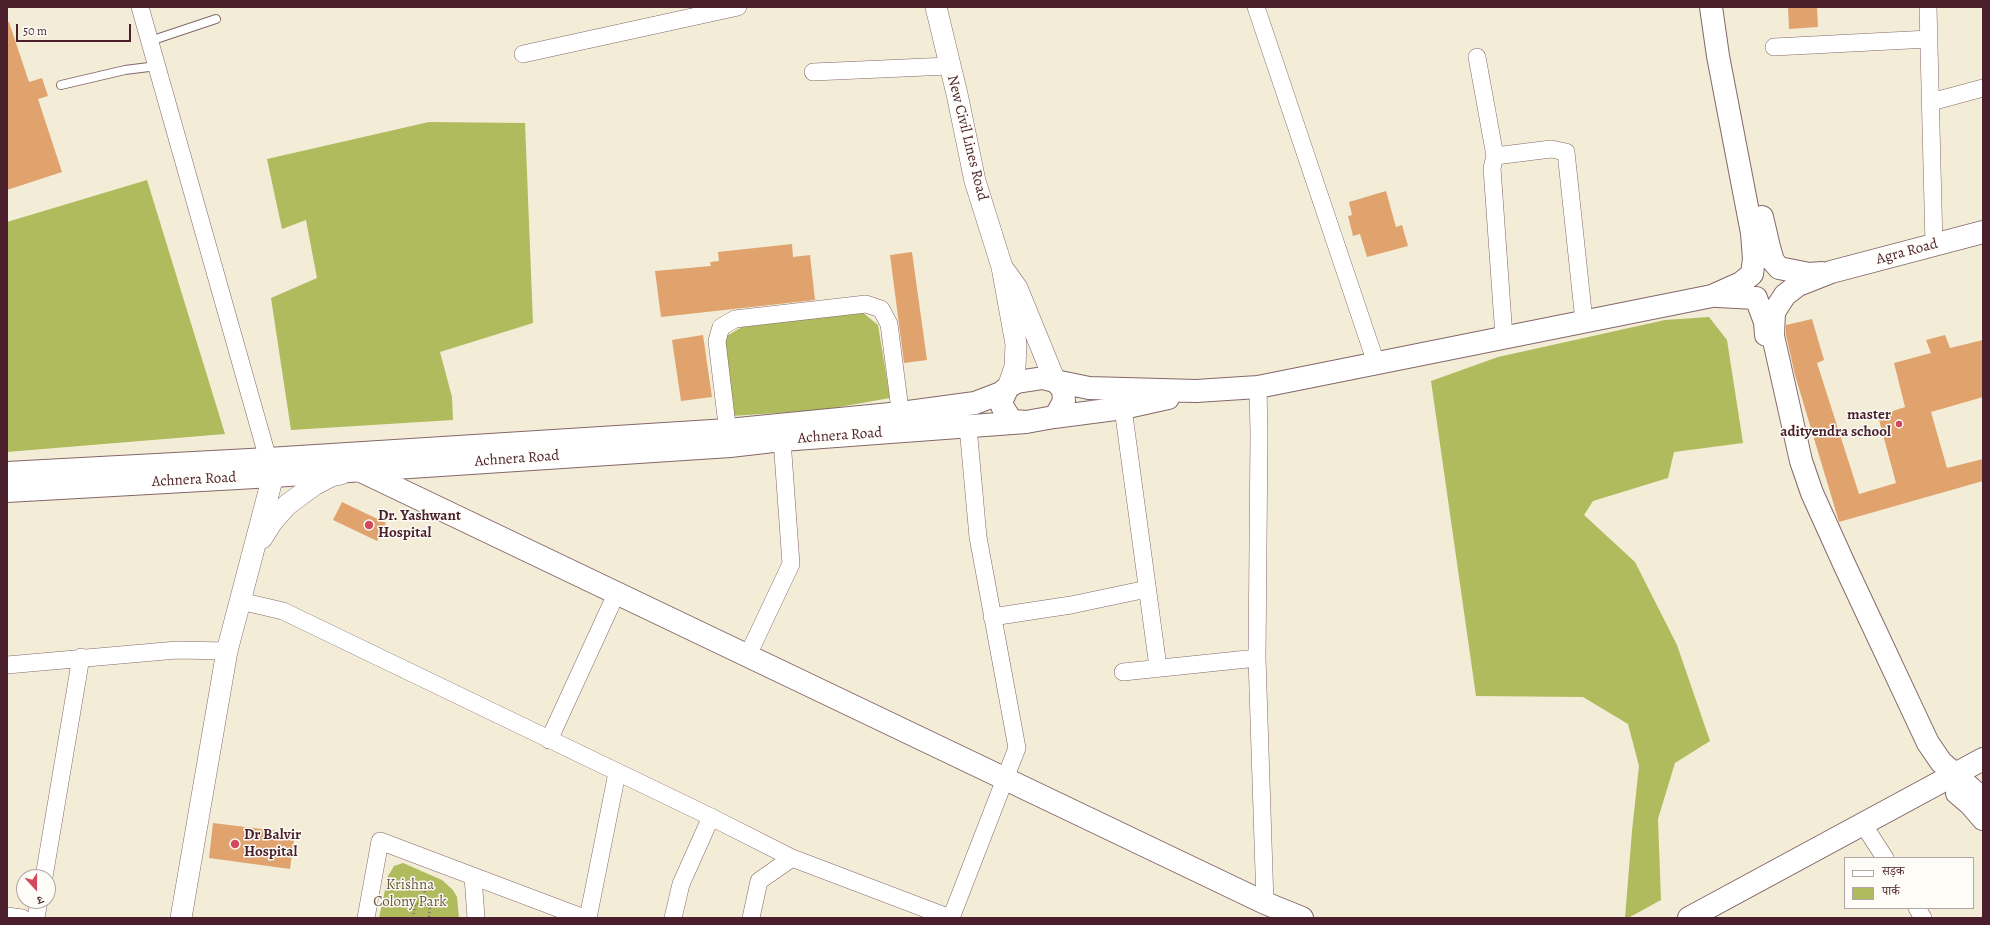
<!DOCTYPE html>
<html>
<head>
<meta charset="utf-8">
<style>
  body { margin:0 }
  #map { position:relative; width:1990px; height:925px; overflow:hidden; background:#f3edd8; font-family:Alegreya,"Noto Serif Devanagari",serif }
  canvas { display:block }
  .frame { position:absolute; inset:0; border:8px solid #4a1f2b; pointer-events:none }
  .legend { position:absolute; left:1844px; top:857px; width:130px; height:52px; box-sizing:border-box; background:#fdfcf7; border:1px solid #b5a4a5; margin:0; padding:5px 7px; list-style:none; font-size:12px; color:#4a1f2b }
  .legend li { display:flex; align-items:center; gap:8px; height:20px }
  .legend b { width:20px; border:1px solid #b5a4a5 }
  .north { position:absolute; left:16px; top:869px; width:40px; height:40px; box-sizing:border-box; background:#fdfcf7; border:1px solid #b5a4a5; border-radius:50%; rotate:159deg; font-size:11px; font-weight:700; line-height:16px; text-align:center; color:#4a1f2b }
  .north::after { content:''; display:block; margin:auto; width:14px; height:18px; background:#d1495b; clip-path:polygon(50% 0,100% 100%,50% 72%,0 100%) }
  .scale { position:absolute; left:16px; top:24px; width:115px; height:18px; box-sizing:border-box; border:2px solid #4a1f2b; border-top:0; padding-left:5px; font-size:12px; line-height:14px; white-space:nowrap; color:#4a1f2b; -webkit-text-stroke:3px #fdfcf7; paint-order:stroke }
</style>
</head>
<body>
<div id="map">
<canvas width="1990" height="925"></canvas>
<div class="frame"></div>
<ul class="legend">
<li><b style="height:5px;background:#fff"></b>सड़क</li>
<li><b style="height:11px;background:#afbb5d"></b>पार्क</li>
</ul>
<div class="north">उ</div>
<div class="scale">50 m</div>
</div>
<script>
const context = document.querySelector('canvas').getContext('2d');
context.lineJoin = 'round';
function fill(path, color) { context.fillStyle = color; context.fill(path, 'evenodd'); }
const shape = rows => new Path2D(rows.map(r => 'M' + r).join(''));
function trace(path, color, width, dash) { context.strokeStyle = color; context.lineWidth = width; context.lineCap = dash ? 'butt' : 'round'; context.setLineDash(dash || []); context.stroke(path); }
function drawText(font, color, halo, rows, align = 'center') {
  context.font = font + ' Alegreya,serif'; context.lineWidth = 3; context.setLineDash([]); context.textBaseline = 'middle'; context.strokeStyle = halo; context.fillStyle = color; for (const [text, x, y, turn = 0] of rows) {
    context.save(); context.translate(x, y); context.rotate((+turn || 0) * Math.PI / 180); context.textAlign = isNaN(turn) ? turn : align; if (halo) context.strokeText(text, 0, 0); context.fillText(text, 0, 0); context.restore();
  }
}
fill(shape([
  [429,122,525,123,533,323,440,352,452,397,453,420,291,430,271,298,317,278,306,220,282,229,267,159],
  [147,180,225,434,7,452,7,222],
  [862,312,878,325,890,398,822,410,732,416,725,337,742,327],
  [1709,317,1727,340,1743,443,1674,452,1668,478,1593,501,1584,515,1635,562,1677,645,1710,741,1675,763,1658,819,1661,900,1628,918,1625,918,1632,831,1639,766,1628,724,1583,697,1476,696,1431,381,1498,357,1665,320],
  [403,863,442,880,453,890,457,897,459,918,379,918,388,876,394,866]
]), '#afbb5d');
fill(shape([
  [1788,7,1817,7,1818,27,1789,29],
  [9,22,29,82,42,78,48,96,38,99,62,172,7,190,7,23],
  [1386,191,1396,227,1402,225,1408,246,1367,257,1360,234,1353,236,1348,216,1352,215,1349,202],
  [792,244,793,257,810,255,815,300,661,317,655,271,711,266,710,262,719,261,718,252],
  [912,252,927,360,904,363,890,255],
  [1812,319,1824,360,1817,363,1859,494,1896,483,1878,416,1905,407,1894,363,1931,353,1926,340,1945,335,1950,348,1983,340,1983,397,1931,412,1947,468,1983,459,1983,481,1839,522,1795,375,1786,335,1786,325],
  [703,335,712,397,681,401,672,340],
  [342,502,386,523,377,541,333,520],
  [213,823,295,833,290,869,209,858]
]), '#e0a36e');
const service = shape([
  [150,41,216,19],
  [61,85,125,70,157,66]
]);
const minor = shape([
  [140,7,268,459],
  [1256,7,1376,363],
  [1928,7,1934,245],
  [1774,47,1929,39],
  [523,54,738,7],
  [1477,57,1495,156,1492,168,1504,337],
  [813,72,949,66],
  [1931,102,1983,88],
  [1495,156,1551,149,1566,152,1584,321],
  [1258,387,1259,433,1257,658,1265,903],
  [1123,408,1158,667],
  [729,442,717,341,721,327,735,319,866,304,881,309,889,324,902,425],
  [240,601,283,611,711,817,792,858,950,918],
  [992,617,1071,605,1147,589],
  [748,655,791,564,782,440],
  [7,665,177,650,227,651],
  [1123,672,1257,658],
  [549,740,617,592],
  [1863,824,1885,858],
  [473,876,476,918],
  [44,877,81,657],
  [1917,908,1923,918],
  [7,916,22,918],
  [36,918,39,901],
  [366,918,380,841,584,918],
  [588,918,617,773],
  [673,918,681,884,711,817],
  [751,918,759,881,792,858],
  [951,918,1017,748,978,537,968,427]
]);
const tertiary = shape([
  [936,7,957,94,975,181,1002,267],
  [1008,387,1015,367,1016,344,1002,267,1017,288,1055,381],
  [262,538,272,522,287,505,314,485,331,476,341,474],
  [181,918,227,651,273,476,268,459]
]);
const secondary = shape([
  [1762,217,1769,247,1773,261,1779,268,1809,274,1822,273],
  [1983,232,1831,272,1798,285,1785,295,1774,312,1773,336,1801,461,1812,493,1845,566,1928,743,1941,762,1983,799],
  [1717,296,1756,298,1765,322,1766,335],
  [1043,378,1055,381,1063,389,1064,401,1058,412,1054,417,1026,422,1014,421,1009,417,1002,406,1002,400,1008,387,1017,382,1043,378],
  [1055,381,1089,388,1196,391,1258,387,1712,296,1741,283,1752,274,1754,259,1752,233,1718,56,1711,7],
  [1054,417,1123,408,1168,398],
  [359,470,1265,903,1302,918],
  [7,473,268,459,728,430,901,413,975,403,1001,393,1008,387],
  [7,491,273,476,730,446,782,440,1026,422],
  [1957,793,1971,805,1983,819],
  [1689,918,1983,759]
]);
trace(service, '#856768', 10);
trace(minor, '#856768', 18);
trace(tertiary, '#856768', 22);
trace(secondary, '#856768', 24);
trace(shape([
  [423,904,426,881],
  [413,918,415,904,430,905,429,918]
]), '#856768', 2.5, [1, 3]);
trace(service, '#fff', 8);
trace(minor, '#fff', 17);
trace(tertiary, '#fff', 21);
trace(secondary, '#fff', 22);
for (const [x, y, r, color] of [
  [1899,424,4,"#d1495b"],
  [369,525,5,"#d1495b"],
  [235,844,5,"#d1495b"]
]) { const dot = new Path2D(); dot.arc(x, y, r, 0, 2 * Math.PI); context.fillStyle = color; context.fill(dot); trace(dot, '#fdfcf7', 1.5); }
drawText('15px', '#4a1f2b', '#fdfcf7', [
  ["New Civil Lines Road",967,138,76],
  ["Agra Road",1907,252,-15],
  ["Achnera Road",840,436,-4],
  ["Achnera Road",517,459,-4],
  ["Achnera Road",194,480,-3]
]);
drawText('bold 15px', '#4a1f2b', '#fdfcf7', [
  ["master",1891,415,"right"],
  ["adityendra school",1891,432,"right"],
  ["Dr. Yashwant",378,516],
  ["Hospital",378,533],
  ["Dr Balvir",244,835],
  ["Hospital",244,852]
], 'left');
drawText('15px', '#6d563c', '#fdfcf7', [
  ["Krishna",410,885],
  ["Colony Park",410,902]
]);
</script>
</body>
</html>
